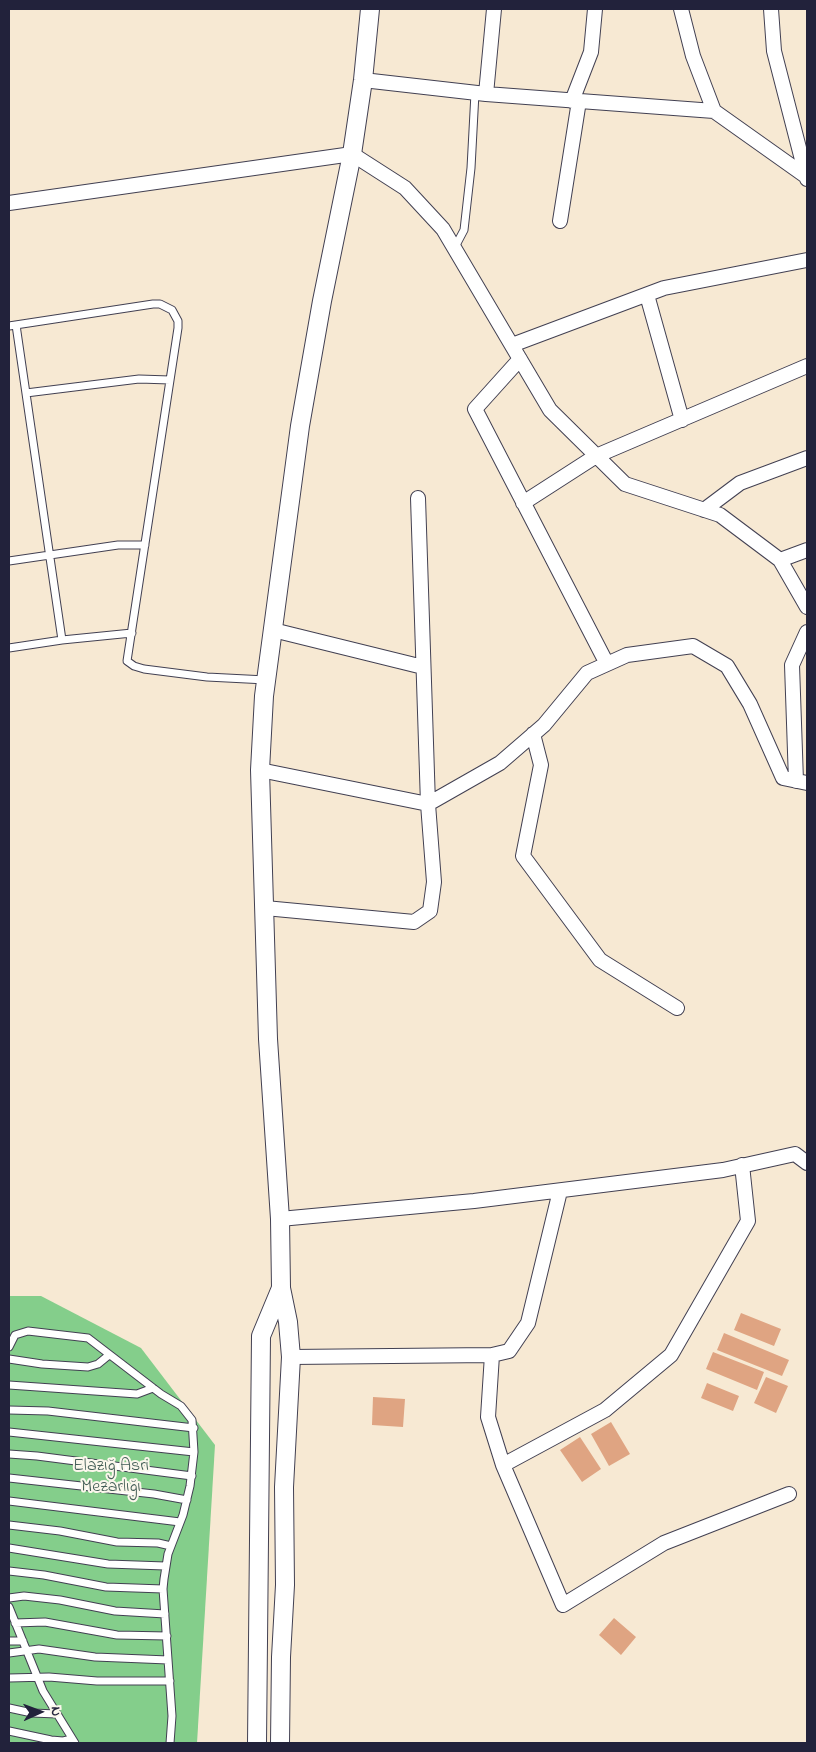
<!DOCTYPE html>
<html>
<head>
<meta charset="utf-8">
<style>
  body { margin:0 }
  #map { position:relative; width:816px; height:1752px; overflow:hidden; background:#f7e9d3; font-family:"Indie Flower",sans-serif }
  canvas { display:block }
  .frame { position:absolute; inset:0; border:10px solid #22223b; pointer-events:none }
  .north { position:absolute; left:15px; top:1687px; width:50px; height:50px; -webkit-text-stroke:4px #fbf7ec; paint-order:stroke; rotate:88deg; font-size:14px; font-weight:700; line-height:20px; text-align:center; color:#22223b }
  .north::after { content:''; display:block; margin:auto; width:18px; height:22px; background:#22223b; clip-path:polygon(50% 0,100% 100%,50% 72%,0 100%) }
</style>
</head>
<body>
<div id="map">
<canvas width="816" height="1752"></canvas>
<div class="frame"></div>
<div class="north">N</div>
</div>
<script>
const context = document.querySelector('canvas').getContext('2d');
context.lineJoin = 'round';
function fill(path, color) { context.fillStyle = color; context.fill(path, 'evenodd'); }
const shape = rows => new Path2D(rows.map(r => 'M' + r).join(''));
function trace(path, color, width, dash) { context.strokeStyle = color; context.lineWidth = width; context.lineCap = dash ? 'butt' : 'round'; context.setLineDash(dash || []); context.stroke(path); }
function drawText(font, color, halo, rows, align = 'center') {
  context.font = font + ' "Indie Flower",sans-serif'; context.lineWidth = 4; context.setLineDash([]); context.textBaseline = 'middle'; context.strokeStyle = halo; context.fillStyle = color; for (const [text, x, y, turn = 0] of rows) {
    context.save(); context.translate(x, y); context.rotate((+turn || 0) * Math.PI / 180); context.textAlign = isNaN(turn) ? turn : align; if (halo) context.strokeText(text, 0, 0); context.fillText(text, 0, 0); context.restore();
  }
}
fill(shape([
  [9,1296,41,1296,141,1348,215,1445,197,1743,9,1743]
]), '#84ce8b');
fill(shape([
  [741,1313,781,1329,774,1346,734,1330],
  [724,1333,789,1360,782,1376,717,1350],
  [713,1352,764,1372,757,1390,706,1369],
  [766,1377,788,1386,776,1413,754,1403],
  [707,1383,739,1396,733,1411,701,1398],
  [373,1397,405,1399,403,1427,372,1425],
  [611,1422,630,1454,609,1466,591,1434],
  [580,1437,601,1469,582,1482,560,1450],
  [614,1618,636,1637,621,1655,599,1635]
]), '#dfa482');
const service = shape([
  [455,247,464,230,471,168,475,93],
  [16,325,62,640],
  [9,326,153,304,160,304,172,310,178,321,178,328,127,661,134,666,144,669,207,677,266,680],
  [26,393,139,379,170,380],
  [9,561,118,545,145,545],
  [9,648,62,640,132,633],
  [9,1347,15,1335,28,1331,88,1338,161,1394,181,1406,192,1420,194,1452,190,1486,183,1515,168,1554,164,1579,163,1589,172,1716,170,1743],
  [9,1359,42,1364,88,1367,98,1364,109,1355],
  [9,1385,137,1394,153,1388],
  [9,1410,48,1411,194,1428],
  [9,1432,194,1452],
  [9,1454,37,1456,192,1476],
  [9,1478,154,1494,187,1500],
  [9,1501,180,1522],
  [9,1525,60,1531,117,1542,158,1543,171,1546],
  [9,1548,108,1564,165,1566],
  [9,1571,44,1575,106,1587,163,1589],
  [9,1598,24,1596,60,1600,115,1611,165,1614],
  [9,1607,43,1691,75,1743],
  [15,1623,45,1622,117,1635,167,1636],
  [9,1641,23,1641],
  [9,1653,39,1649,95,1657,168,1660],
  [9,1678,49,1677,97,1681,170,1681],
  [9,1708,32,1713,57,1714],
  [9,1731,51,1740,63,1741,72,1739]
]);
const minor = shape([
  [681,9,693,56,714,111,807,177],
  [771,9,774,51,807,179],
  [363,80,486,94,714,111],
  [486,94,494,9],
  [572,101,591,52,595,9],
  [9,203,352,154,405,188,443,229,550,410,625,484,720,515,780,560,807,607],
  [560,221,579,101],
  [647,295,682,420],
  [512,345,664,288,807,260],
  [520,359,475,409,607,664],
  [523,503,596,456,807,366],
  [704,510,740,483,807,458],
  [780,560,807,550],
  [273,630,423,667],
  [533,734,541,765,523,856,600,960,677,1008],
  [260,770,428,804,500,763,544,725,587,673,627,655,693,646,727,666,750,704,783,778,807,783],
  [796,781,792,665,807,632],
  [265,908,414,922,430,911,434,882,428,804,418,498],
  [280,1219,474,1201,723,1170,795,1154,807,1163],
  [492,1355,488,1417,503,1465,563,1605,664,1543,789,1494],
  [291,1357,492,1355,509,1351,528,1323,560,1191],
  [503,1465,605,1410,671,1355,748,1221,742,1165]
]);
const tertiary = shape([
  [257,1743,261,1336,281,1288],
  [280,1743,281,1657,285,1585,284,1487,291,1357,288,1322,281,1288,280,1219,268,1039,260,770,264,696,300,426,322,301,352,154,363,80,370,9]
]);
trace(service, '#424052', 9);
trace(minor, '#424052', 16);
trace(tertiary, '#424052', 20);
trace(service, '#fff', 7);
trace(minor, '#fff', 14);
trace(tertiary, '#fff', 18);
drawText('18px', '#445e57', '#fbf7ec', [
  ["Elazığ Asri",111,1467],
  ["Mezarlığı",111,1488]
]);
</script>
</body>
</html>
